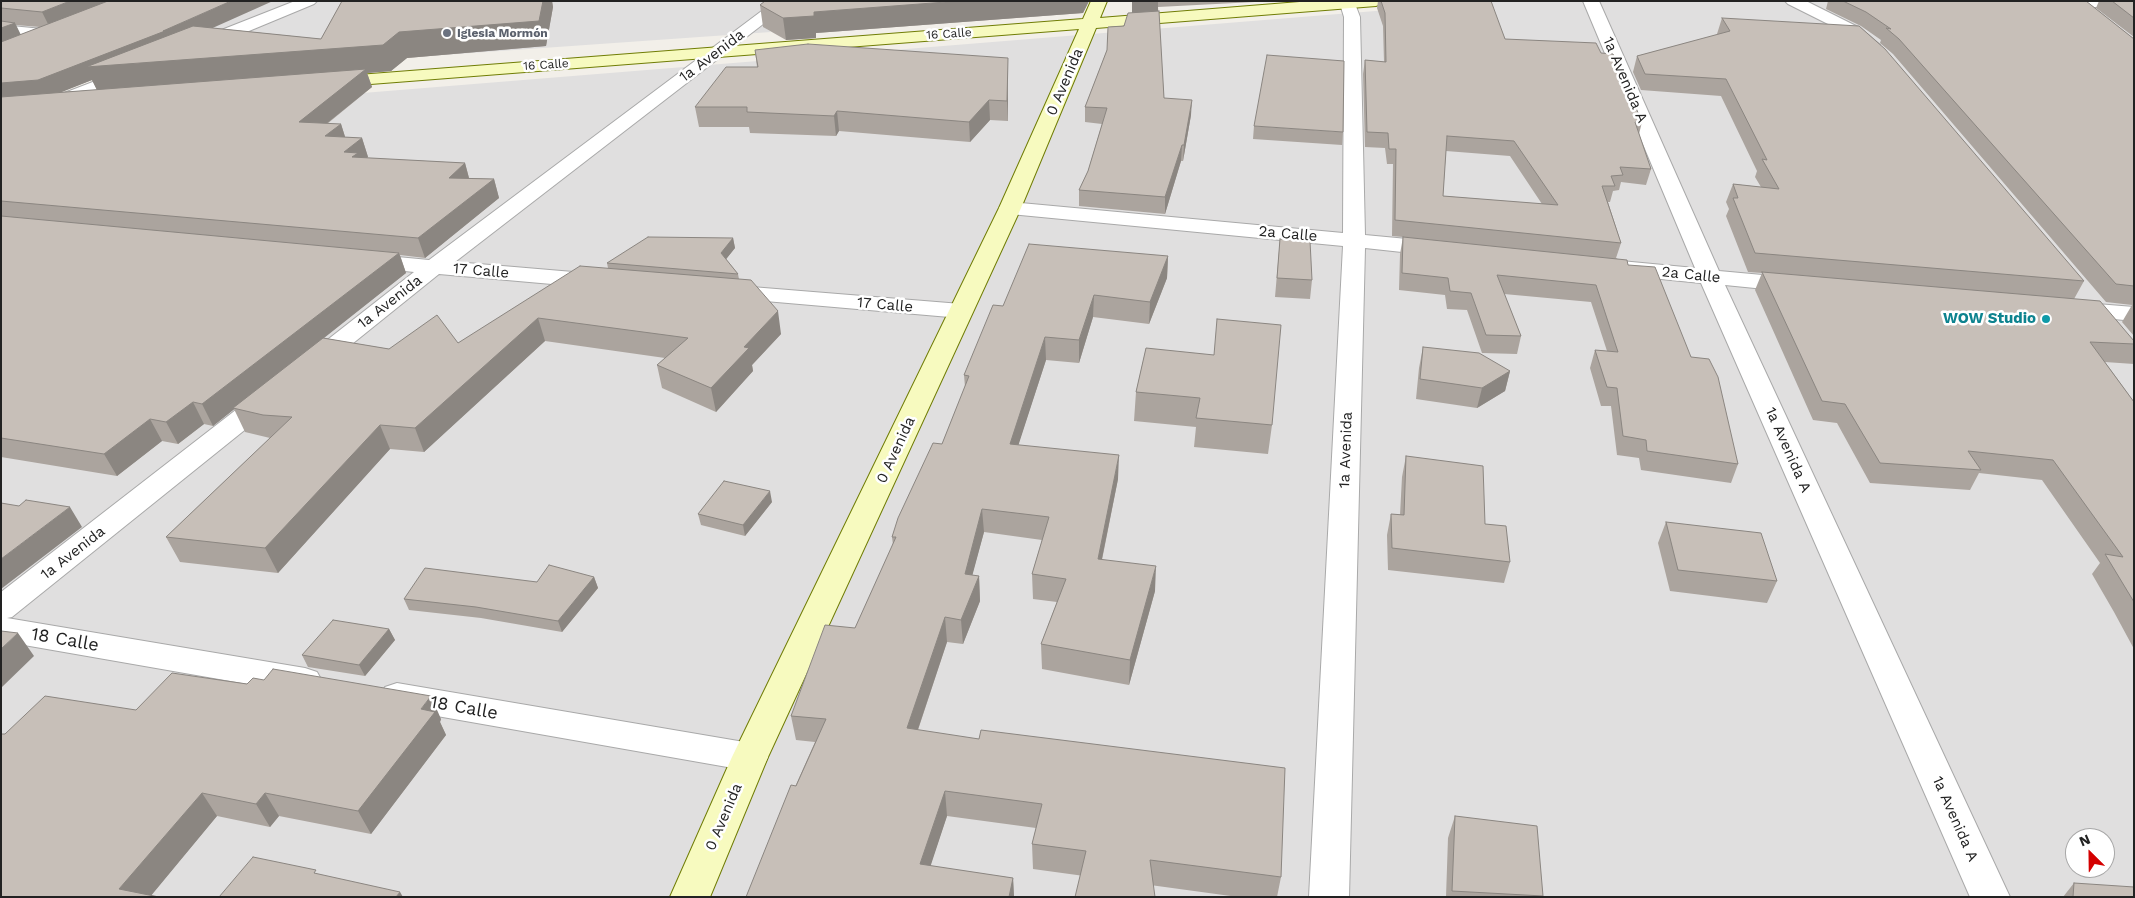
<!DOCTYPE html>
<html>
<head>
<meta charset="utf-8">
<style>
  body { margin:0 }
  #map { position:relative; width:2135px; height:898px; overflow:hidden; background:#f2efe9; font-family:"Work Sans",sans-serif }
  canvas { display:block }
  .frame { position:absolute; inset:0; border:2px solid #222; pointer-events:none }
  .north { position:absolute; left:2065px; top:828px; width:50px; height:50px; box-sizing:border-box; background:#fff; border:1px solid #a7a7a7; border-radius:50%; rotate:337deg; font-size:14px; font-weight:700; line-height:20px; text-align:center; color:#222 }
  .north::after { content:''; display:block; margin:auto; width:18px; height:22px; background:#d40000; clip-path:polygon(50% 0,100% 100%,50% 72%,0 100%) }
</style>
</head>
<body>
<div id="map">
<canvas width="2135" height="898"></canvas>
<div class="frame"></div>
<div class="north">N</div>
</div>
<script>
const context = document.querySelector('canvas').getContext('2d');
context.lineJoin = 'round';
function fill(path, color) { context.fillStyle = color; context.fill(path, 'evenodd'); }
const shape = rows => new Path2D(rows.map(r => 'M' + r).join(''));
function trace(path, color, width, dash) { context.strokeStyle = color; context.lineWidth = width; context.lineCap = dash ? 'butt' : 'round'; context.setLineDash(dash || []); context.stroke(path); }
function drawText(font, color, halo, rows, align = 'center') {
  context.font = font + ' "Work Sans",sans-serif'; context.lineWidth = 5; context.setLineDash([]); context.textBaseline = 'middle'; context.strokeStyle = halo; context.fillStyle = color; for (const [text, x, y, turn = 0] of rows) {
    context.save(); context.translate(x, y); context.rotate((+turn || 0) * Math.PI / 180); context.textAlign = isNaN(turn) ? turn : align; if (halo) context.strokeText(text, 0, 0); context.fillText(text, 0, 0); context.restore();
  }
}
fill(shape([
  [1,1,796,1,761,25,771,32,1,86],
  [1499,1,2134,1,2134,897,1,897,1,120,338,95],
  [2075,838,2105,838,2105,868,2075,868]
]), '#e0dfdf');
const street = shape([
  [295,1,317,1,314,4,208,48,202,49,196,48,194,44,196,40,295,1],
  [775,1,793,1,455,262,597,274,605,276,608,281,605,286,597,288,439,274,321,369,312,372,303,369,299,364,303,359,414,272,358,266,355,261,358,256,366,254,429,260,775,1],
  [1342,1,1354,1,1360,17,1365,235,1439,242,1447,244,1450,249,1447,254,1439,256,1365,248,1349,897,1309,897,1343,246,1010,214,1003,212,999,208,1003,204,1010,202,1343,233,1344,17,1340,4,1342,1],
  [1583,1,1599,1,1719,271,1795,278,1803,280,1807,285,1803,290,1795,292,1725,285,2010,897,1970,897,1701,283,1621,275,1613,273,1610,268,1613,263,1621,261,1695,268,1583,1],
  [1785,1,1806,1,1860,28,1880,45,1878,49,1872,50,1866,49,1848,34,1788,4,1785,1],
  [2067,1,2134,1,2134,9,2075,6,2070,4,2067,1],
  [1,25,53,30,59,32,61,35,59,38,53,40,1,35,1,25],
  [129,68,135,69,138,73,135,77,58,108,52,109,46,108,43,104,46,100,129,68],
  [727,285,961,304,969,306,973,311,969,316,961,318,719,297,715,292,719,287,727,285],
  [2072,302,2134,307,2134,321,2064,314,2060,309,2064,304,2072,302],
  [268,390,277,392,281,398,277,404,12,617,7,618,305,668,317,672,322,681,317,690,305,694,1,641,1,592,259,392,268,390],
  [397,683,750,743,763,747,768,757,763,767,750,771,397,709,385,705,380,696,385,687,397,683]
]);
const secondary = shape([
  [1091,1,1107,1,1100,18,1312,1,1384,1,1381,4,1376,6,1096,28,1021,208,768,757,710,897,670,897,732,757,999,208,1079,29,332,87,326,86,323,82,326,78,332,77,1083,19,1091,1]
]);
trace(street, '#a9a9a9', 2);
trace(secondary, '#707d05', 2);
fill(street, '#fff');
fill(secondary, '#f7fabf');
fill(shape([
  [1,1,214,28,321,39,342,1,552,1,553,7,546,46,407,58,391,71,367,73,372,87,327,124,341,124,345,137,362,138,368,157,367,158,465,163,469,178,494,179,499,198,425,258,400,255,406,273,323,338,389,349,458,343,608,268,607,263,733,238,735,248,726,259,738,274,739,279,781,334,752,365,753,371,716,412,662,388,657,365,665,358,545,341,424,452,390,449,278,573,180,562,166,537,270,438,245,432,234,409,213,426,204,424,178,444,162,441,117,476,1,457],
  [16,25,40,27,20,35],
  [92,80,97,90,60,92],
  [765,1,1089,1,1083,13,816,33,816,38,786,40,763,27,760,5],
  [1132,1,1274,1,1158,7,1164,98,1191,115,1183,161,1181,161,1165,214,1079,206,1079,190,1088,171,1102,124,1085,122,1085,107,1107,50,1132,13],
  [1378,1,1381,1,1505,39,1601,53,1642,122,1639,134,1651,169,1646,185,1621,182,1619,190,1613,191,1610,202,1608,202,1621,243,1616,258,1628,265,1691,357,1738,464,1731,483,1641,470,1639,458,1617,455,1611,406,1601,406,1590,368,1595,350,1607,351,1591,302,1504,294,1521,336,1517,354,1482,353,1467,310,1447,309,1445,295,1399,290,1400,254,1403,237,1392,236,1393,164,1387,164,1385,148,1365,147,1363,74,1365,60,1384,62,1383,26,1377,8],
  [1446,151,1510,156,1542,204,1443,196],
  [1828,1,2086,1,2134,39,2134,336,2122,322,2132,305,2106,302,1893,54,1880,43,1881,40,1861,26,1826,9],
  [2099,1,2134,1,2134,37,2096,8],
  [1722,18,2084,281,2074,299,2134,341,2134,364,2105,362,2134,402,2134,649,2114,612,2092,574,2100,563,2042,480,1979,473,1970,490,1870,483,1837,423,1813,420,1755,290,1762,273,1748,272,1726,216,1729,209,1726,202,1733,184,1761,187,1755,177,1757,171,1721,96,1641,90,1633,72,1637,56,1718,35,1717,34],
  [755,50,1008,77,1008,121,990,120,970,142,839,131,836,136,750,133,749,127,699,127,695,107,757,67],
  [1254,126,1343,132,1342,145,1253,139],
  [1280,239,1312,280,1310,299,1275,297],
  [1168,256,1167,278,1149,324,1093,317,1079,363,1046,360,1018,445,1118,479,1102,560,1155,591,1129,685,1042,669,1041,644,1057,602,1033,599,1032,574,1042,540,984,532,972,575,979,576,980,601,963,644,947,642,918,730,1281,877,1277,897,1238,897,1033,869,1032,844,1036,828,947,816,930,866,1013,878,1014,897,746,897,815,742,796,740,791,716,855,628,893,545,892,537,942,444,965,387,964,375,1003,306],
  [1423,347,1510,371,1505,391,1477,408,1416,399,1419,368],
  [1146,348,1272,425,1268,454,1194,447,1196,427,1134,421,1136,392],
  [1406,456,1485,524,1510,562,1504,583,1388,570,1387,535,1391,514,1400,515,1402,477],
  [772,502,745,536,701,525,698,514],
  [1666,522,1777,581,1767,603,1670,591,1658,543],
  [594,577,598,588,562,632,481,618,409,610,404,599,537,582],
  [389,629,395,640,365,676,308,667,302,655],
  [136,710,441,719,440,722,446,735,371,834,279,816,270,827,217,816,151,895,1,897,5,734],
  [1455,816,1543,896,1543,897,1446,897,1448,838],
  [2074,883,2134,897,2063,897]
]), '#aba49e');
fill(shape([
  [70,1,117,1,50,28,42,12],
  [231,1,273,1,132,64,399,32,543,1,552,1,553,7,546,46,407,58,391,71,367,73,372,87,306,140,99,94,92,80,47,98,1,101,1,83,163,31],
  [959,1,1089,1,1083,13,816,33,816,38,786,40,783,18,814,12],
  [1132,1,1158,1,1158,12,1132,14],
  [15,23,23,39,1,47,1,28],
  [1008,58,1008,121,1007,101],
  [989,100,990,120,970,142,969,122],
  [1192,100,1191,115,1183,161,1184,145],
  [837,111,839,131,836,136,834,116],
  [341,124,347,143,325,136],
  [362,138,368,157,361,163,344,152],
  [1182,145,1181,161,1165,214,1165,197],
  [465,163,470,182,449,178],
  [494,179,499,198,425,258,418,238],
  [733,238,735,248,723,263,721,253],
  [399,253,406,273,213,426,202,404],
  [1168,256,1167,278,1149,324,1150,302],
  [1094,295,1093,317,1079,363,1079,340],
  [778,311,781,334,752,365,753,371,716,412,711,388,744,347],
  [538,318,545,341,424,452,415,428],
  [1045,337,1046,360,1011,468,1010,444],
  [1510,371,1505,391,1477,408,1482,388],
  [193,402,204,424,178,444,166,422],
  [150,419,162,441,117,476,104,454],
  [380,425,390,449,278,573,265,548],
  [1119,455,1118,479,1097,583,1098,559],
  [770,491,772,502,745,536,743,525],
  [70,507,82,527,1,589,1,559],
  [982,509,984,532,966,599,965,574],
  [1156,566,1155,591,1129,685,1130,660],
  [979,576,980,601,963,644,961,620],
  [594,577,598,588,562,632,558,621],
  [945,617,947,642,910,753,907,728],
  [389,629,395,640,365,676,359,665],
  [18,633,34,656,1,688,1,649],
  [431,696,441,719,440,722,446,735,371,834,358,811,421,709],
  [945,791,947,816,923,889,920,864],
  [202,793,217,816,150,897,119,889],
  [265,793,279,816,270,827,256,804],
  [1013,878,1014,897,1009,897],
  [400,892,403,897,396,897]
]), '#8b8681');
const building = shape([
  [1,1,70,1,42,12,1,8,1,1],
  [108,1,231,1,163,31,165,31,38,80,1,83,1,42,108,1],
  [342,1,543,1,539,21,399,32,383,45,86,67,193,26,321,39,342,1],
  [765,1,959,1,814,12,814,16,783,18,760,5,765,1],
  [1381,1,1491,1,1505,39,1596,43,1601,53,1613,54,1642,122,1635,122,1651,169,1620,167,1623,175,1611,176,1615,186,1602,186,1621,243,1395,220,1396,149,1389,149,1388,133,1367,132,1365,60,1386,62,1385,13,1381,1],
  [1447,136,1514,141,1558,205,1443,196,1447,136],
  [1843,1,2086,1,2134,39,2134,286,2116,284,1899,39,1886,28,1891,29,1866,12,1843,1],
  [2112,1,2134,1,2134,18,2112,1],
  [1159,11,1164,98,1192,100,1184,145,1182,145,1165,197,1079,190,1088,171,1107,108,1085,107,1107,50,1108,27,1124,26,1128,13,1159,11],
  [1722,18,1859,26,1885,49,2084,281,1755,253,1733,198,1738,198,1733,184,1779,189,1762,159,1767,160,1726,79,1645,74,1637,56,1730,31,1722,18],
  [1,21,15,23,1,28,1,21],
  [808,44,1008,58,1007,101,989,100,969,122,837,111,834,116,747,112,747,107,695,107,726,67,758,67,755,50,808,44],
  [1267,55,1344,61,1343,132,1254,126,1267,55],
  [366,69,299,122,341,124,325,136,362,138,344,152,358,153,352,157,465,163,449,178,494,179,418,238,1,201,1,97,366,69],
  [1,216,399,253,202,404,193,402,166,422,150,419,104,454,1,438,1,216],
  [648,237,733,238,721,253,738,274,607,263,648,237],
  [1403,237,1627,260,1628,265,1655,267,1691,357,1709,359,1718,377,1738,464,1647,451,1646,440,1623,436,1617,388,1607,387,1595,350,1618,352,1596,285,1497,275,1521,336,1486,335,1471,293,1450,291,1448,278,1402,273,1403,237],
  [1280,239,1310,241,1312,280,1277,278,1280,239],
  [1029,244,1168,256,1150,302,1094,295,1079,340,1045,337,1010,444,1119,455,1098,559,1156,566,1130,660,1041,644,1066,579,1032,574,1049,517,982,509,965,574,979,576,961,620,945,617,907,728,979,739,981,730,1285,768,1281,877,1150,860,1155,897,1075,897,1086,851,1032,844,1042,804,945,791,920,864,1013,878,1009,897,746,897,791,785,796,786,826,719,791,716,825,625,855,628,896,537,892,537,898,518,933,443,942,444,969,376,964,375,993,305,1003,306,1029,244],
  [580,266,751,280,778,311,744,347,749,348,711,388,657,365,688,338,538,318,415,428,380,425,265,548,166,537,292,417,263,415,233,408,323,338,389,349,437,315,458,343,580,266],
  [1762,272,2100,301,2134,341,2134,344,2090,342,2134,402,2134,602,2105,554,2123,557,2053,460,1968,451,1981,470,1880,463,1845,404,1822,401,1762,272],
  [1217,319,1281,325,1272,425,1196,418,1200,398,1136,392,1146,348,1214,355,1217,319],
  [1423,347,1479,353,1510,371,1482,388,1420,379,1423,347],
  [1406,456,1483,466,1485,524,1506,526,1510,562,1392,548,1391,514,1404,515,1406,456],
  [724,481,770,491,743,525,698,514,724,481],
  [26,500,70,507,1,559,1,503,19,506,26,500],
  [1666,522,1761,533,1777,581,1678,570,1666,522],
  [549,565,594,577,558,621,476,607,404,599,425,568,537,582,549,565],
  [333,620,389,629,359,665,302,655,333,620],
  [1,631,18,633,1,649,1,631],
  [273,669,431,696,421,709,435,712,358,811,265,793,256,804,202,793,119,889,159,897,1,897,1,734,5,734,45,696,136,710,172,673,247,684,253,678,264,680,273,669],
  [1455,816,1537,826,1543,896,1452,891,1455,816],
  [253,857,316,870,314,873,400,892,396,897,219,897,253,857],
  [2074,883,2134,887,2134,897,2073,897,2074,883]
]);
fill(building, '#c7bfb8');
trace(building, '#8b8681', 1);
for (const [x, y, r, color] of [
  [447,33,5,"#6b7280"],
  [2046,319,5,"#0f9aa8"]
]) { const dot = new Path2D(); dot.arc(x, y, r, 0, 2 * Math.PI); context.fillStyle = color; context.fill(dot); trace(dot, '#fff', 2); }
drawText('bold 12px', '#5b616d', '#fff', [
  ["Iglesia Mormón",457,33]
], 'left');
drawText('12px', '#222', '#fff', [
  ["16 Calle",949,34,-4],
  ["16 Calle",546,65,-4]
]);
drawText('15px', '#222', '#fff', [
  ["1a Avenida",712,56,-37],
  ["1a Avenida A",1625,80,67],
  ["0 Avenida",1065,82,-67],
  ["2a Calle",1288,234,5],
  ["17 Calle",481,271,5],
  ["2a Calle",1691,275,6],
  ["1a Avenida",390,302,-38],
  ["17 Calle",885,305,5],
  ["0 Avenida",896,450,-65],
  ["1a Avenida",1346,450,-88],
  ["1a Avenida A",1788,450,66],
  ["1a Avenida",73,553,-38],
  ["0 Avenida",724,817,-67],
  ["1a Avenida A",1955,819,66]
]);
drawText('bold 15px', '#0d838f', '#fff', [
  ["WOW Studio",2036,319]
], 'right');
drawText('18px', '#222', '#fff', [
  ["18 Calle",65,640,10],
  ["18 Calle",464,708,10]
]);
</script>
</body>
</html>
